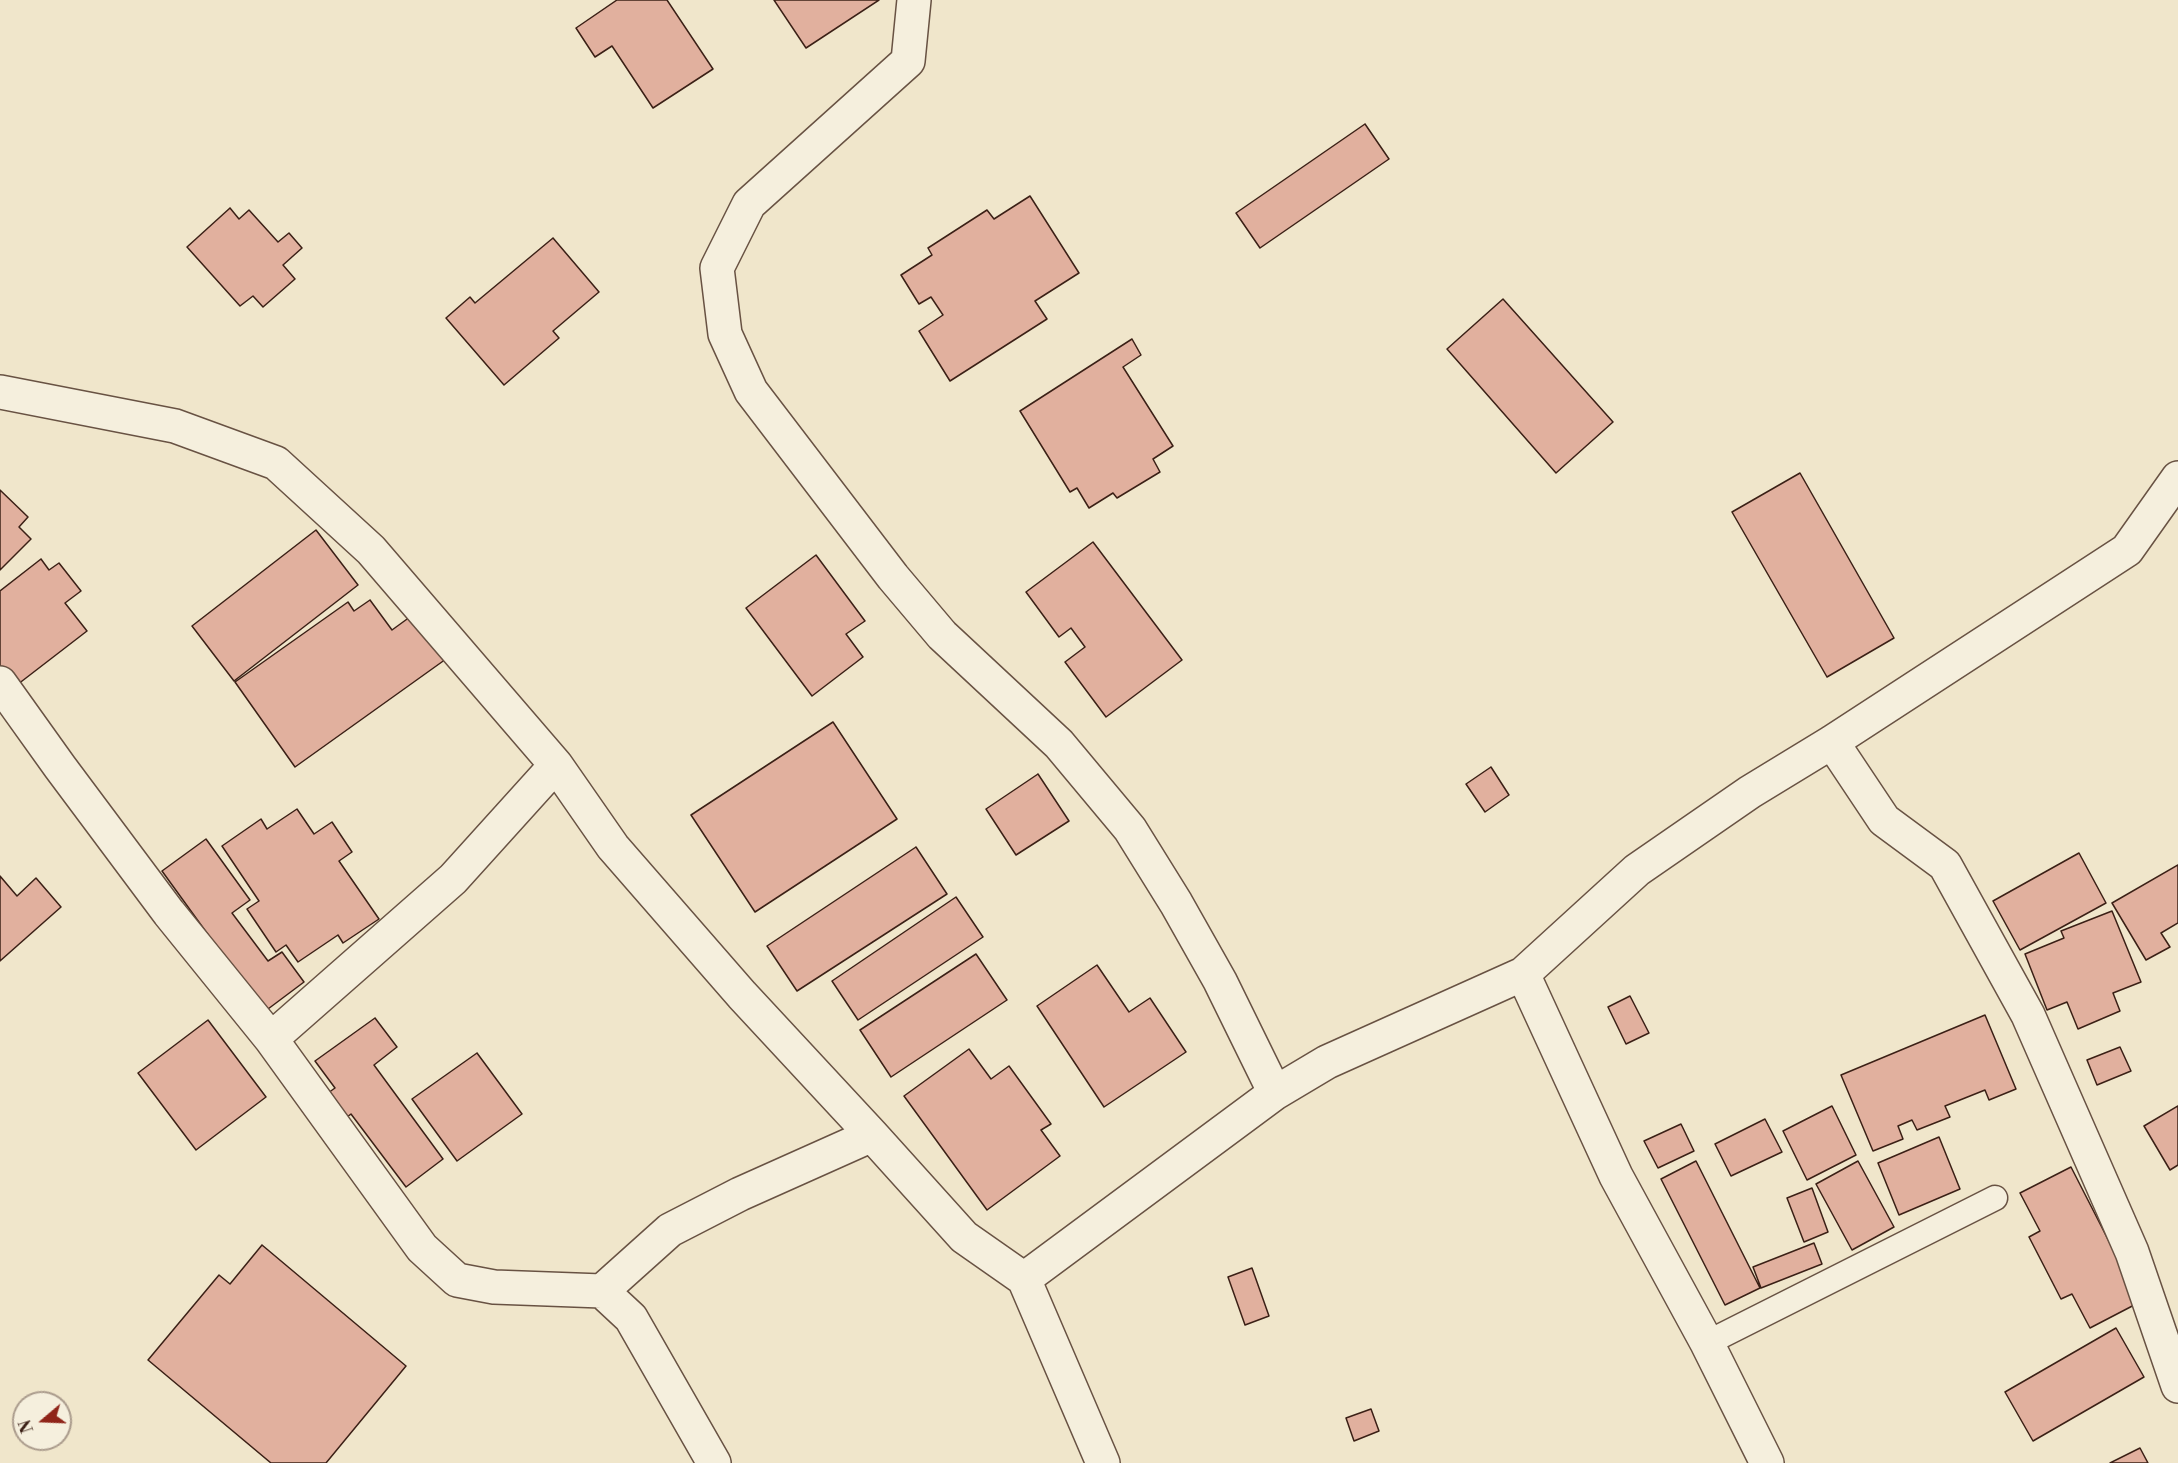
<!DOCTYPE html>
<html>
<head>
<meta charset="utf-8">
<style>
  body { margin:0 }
  #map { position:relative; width:2178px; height:1463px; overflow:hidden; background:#f0e6cb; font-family:"Libre Bodoni",serif }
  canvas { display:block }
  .north { position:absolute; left:12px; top:1391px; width:60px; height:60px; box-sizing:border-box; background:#f5efdd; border:2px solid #ab9c8d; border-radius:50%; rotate:251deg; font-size:16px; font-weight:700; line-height:24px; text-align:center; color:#3b2016 }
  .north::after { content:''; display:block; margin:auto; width:21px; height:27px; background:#8f2418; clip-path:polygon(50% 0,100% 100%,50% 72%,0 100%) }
</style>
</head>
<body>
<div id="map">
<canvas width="2178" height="1463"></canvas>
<div class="north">N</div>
</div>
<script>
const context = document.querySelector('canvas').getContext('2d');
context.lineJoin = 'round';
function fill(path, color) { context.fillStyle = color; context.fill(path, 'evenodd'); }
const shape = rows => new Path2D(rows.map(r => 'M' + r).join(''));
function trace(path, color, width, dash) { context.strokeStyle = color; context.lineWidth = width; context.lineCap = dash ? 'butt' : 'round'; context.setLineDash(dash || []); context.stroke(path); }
const building = shape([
  [617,0,667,0,713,69,653,108,612,46,595,57,576,28,617,0],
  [774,0,879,0,806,48,774,0],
  [1365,124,1389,159,1260,248,1236,213,1365,124],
  [1030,196,1079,273,1035,301,1047,319,950,381,919,331,943,315,931,297,919,304,901,275,932,255,928,248,987,210,994,219,1030,196],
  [230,208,239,219,249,210,278,242,289,233,302,248,283,265,295,279,263,307,253,296,240,306,187,247,230,208],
  [553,238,599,292,553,331,559,338,504,385,446,318,470,297,475,303,553,238],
  [1503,299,1613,422,1556,473,1447,349,1503,299],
  [1132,339,1141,355,1123,367,1173,446,1153,459,1160,472,1117,498,1113,493,1089,508,1077,488,1070,492,1020,411,1132,339],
  [1800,473,1894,638,1827,677,1732,512,1800,473],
  [0,490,28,517,19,527,31,539,0,570,0,490],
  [316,530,358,585,234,681,192,626,316,530],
  [1093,542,1182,660,1106,717,1065,662,1085,647,1071,628,1059,637,1026,592,1093,542],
  [816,555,865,621,846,634,863,657,812,696,746,608,816,555],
  [41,559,49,570,59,563,81,591,65,603,87,631,13,688,0,671,0,591,41,559],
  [370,600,392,630,414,614,446,659,295,767,235,682,348,602,354,611,370,600],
  [833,722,897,819,755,912,691,815,833,722],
  [1491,767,1509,795,1485,812,1466,784,1491,767],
  [1038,774,1069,821,1016,855,986,809,1038,774],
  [297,809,314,834,332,822,352,852,339,861,379,919,343,943,338,935,298,962,286,945,276,952,247,909,259,901,222,846,261,819,267,829,297,809],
  [206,839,250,900,232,913,268,961,282,952,304,982,264,1012,162,871,206,839],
  [916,847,947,894,797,991,767,946,916,847],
  [2079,853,2106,903,2020,950,1993,901,2079,853],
  [2178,865,2178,923,2161,933,2170,947,2146,960,2112,903,2178,865],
  [0,876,17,896,36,878,61,907,0,961,0,876],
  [956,897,983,937,858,1020,832,981,956,897],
  [2112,911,2141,982,2113,993,2120,1011,2078,1029,2067,1002,2047,1010,2025,954,2064,938,2061,931,2112,911],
  [976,954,1007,1000,891,1077,860,1030,976,954],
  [1097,965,1129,1012,1150,998,1186,1052,1104,1107,1037,1006,1097,965],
  [1630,996,1649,1033,1626,1044,1608,1007,1630,996],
  [1985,1015,2016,1089,1989,1100,1985,1090,1945,1106,1950,1117,1917,1130,1912,1120,1898,1126,1903,1139,1873,1151,1841,1075,1985,1015],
  [375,1018,397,1047,374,1065,443,1159,406,1187,351,1114,339,1123,321,1098,335,1088,315,1061,375,1018],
  [208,1020,266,1097,196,1150,138,1073,208,1020],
  [2120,1047,2131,1071,2097,1085,2087,1060,2120,1047],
  [969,1049,991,1079,1009,1066,1051,1124,1041,1130,1060,1156,987,1210,904,1096,969,1049],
  [477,1053,522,1114,457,1161,412,1099,477,1053],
  [1832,1106,1856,1155,1807,1180,1783,1131,1832,1106],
  [2178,1106,2178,1165,2170,1170,2144,1126,2178,1106],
  [1765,1119,1782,1152,1731,1176,1715,1144,1765,1119],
  [1681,1124,1694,1151,1658,1168,1644,1141,1681,1124],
  [1939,1137,1960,1189,1899,1215,1878,1163,1939,1137],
  [1696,1161,1760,1288,1725,1305,1661,1179,1696,1161],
  [1858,1161,1894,1227,1852,1250,1816,1184,1858,1161],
  [2071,1167,2140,1302,2090,1328,2072,1294,2061,1299,2029,1237,2040,1231,2020,1193,2071,1167],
  [1812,1188,1828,1232,1804,1242,1787,1198,1812,1188],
  [1814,1243,1822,1264,1761,1288,1753,1267,1814,1243],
  [262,1245,406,1366,326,1463,271,1463,148,1360,219,1275,230,1284,262,1245],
  [1252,1268,1269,1316,1245,1325,1228,1277,1252,1268],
  [2116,1328,2144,1377,2033,1441,2005,1392,2116,1328],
  [1371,1409,1379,1431,1354,1441,1346,1418,1371,1409],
  [2140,1448,2148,1463,2110,1463,2140,1448]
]);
fill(building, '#e1b09e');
trace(building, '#3b2016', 1.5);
const lane = shape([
  [1707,1343,1995,1198]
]);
const street = shape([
  [914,0,908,61,749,204,717,268,725,334,751,391,893,577,942,635,1059,744,1130,829,1176,903,1220,981,1275,1093],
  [0,392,175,426,276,463,371,550,556,765,613,847,742,995,872,1135,964,1237,1024,1279,1103,1463],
  [0,683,60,767,169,913,271,1039,422,1248,457,1280,494,1287,602,1291,631,1318,714,1463],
  [1832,742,1884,820,1945,865,2028,1015,2132,1252,2178,1386],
  [1523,974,1616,1176,1707,1343,1767,1463],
  [271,1039,453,879,556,765],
  [1024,1279,1275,1093,1327,1062,1523,974,1637,870,1750,792,1832,742,2127,550,2178,478],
  [602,1291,670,1230,740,1194,872,1135]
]);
trace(lane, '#685243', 27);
trace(street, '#685243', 36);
trace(lane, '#f5efdd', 24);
trace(street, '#f5efdd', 33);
</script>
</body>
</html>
